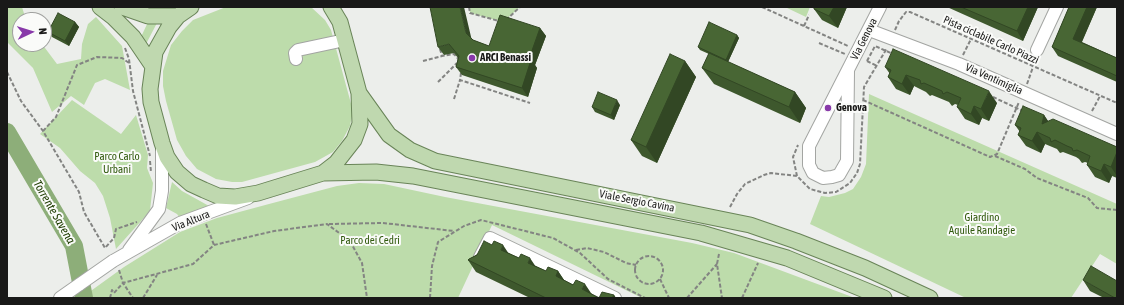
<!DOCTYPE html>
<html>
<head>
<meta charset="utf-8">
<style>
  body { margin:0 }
  #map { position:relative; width:1124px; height:305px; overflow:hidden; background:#eceeeb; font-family:"Asap Condensed",sans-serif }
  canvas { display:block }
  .frame { position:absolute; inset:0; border:8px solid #191918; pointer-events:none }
  .north { position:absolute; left:12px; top:12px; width:40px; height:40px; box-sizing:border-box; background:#fafbf9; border:1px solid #a0a19f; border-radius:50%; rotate:86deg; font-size:11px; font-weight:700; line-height:16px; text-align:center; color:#191918 }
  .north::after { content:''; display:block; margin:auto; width:14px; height:18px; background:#8839a9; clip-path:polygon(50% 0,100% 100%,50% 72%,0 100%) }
</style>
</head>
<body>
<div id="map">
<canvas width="1124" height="305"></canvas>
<div class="frame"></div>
<div class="north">N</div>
</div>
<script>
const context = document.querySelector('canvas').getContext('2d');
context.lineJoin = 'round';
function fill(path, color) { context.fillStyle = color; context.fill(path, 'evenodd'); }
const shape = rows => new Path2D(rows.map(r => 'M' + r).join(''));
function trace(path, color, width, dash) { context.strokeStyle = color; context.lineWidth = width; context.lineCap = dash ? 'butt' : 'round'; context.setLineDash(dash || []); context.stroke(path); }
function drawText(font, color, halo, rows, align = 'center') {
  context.font = font + ' "Asap Condensed",sans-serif'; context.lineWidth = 4; context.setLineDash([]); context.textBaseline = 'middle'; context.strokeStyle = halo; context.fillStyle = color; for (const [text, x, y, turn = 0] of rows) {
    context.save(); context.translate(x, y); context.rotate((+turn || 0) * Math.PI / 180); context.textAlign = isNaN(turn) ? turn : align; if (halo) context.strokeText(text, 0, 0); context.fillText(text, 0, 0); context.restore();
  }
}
fill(shape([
  [7,7,22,7,26,20,20,20,20,44,42,44,57,64,81,59,82,44,88,24,96,17,122,46,130,90,105,79,95,83,84,105,71,96,52,112,33,68,7,42],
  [226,7,311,7,325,20,331,30,353,111,350,126,342,141,333,152,315,162,242,182,232,182,216,179,197,169,186,156,177,140,166,101,163,86,163,71,171,45,182,31,193,20],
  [469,7,520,7,503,22,470,13],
  [785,7,810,7,806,17],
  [148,22,157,23,146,44,141,37],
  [869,94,1117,204,1117,264,1100,254,1071,298,966,298,810,224,821,196,829,197,845,193,853,189,861,177,866,164],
  [72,100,121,134,136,115,148,155,147,168,153,183,150,211,116,249,110,218,103,196,95,183,80,171,60,148,40,134],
  [172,182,182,191,209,206,180,218,177,214,166,208],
  [359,183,384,184,445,197,692,243,734,253,855,298,642,298,492,225,458,298,81,298,124,267,180,232,217,218,269,204,337,186]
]), '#bddcab');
trace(shape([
  [7,132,74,246,84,298]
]), '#8dae79', 18);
const minor = shape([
  [869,30,959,64,1117,134],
  [1037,50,1057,7],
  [296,59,295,53,298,50,345,40],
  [848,71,847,161,839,175,832,177,823,178,813,173,809,165,809,146,880,7],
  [129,250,159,209,162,191,162,149],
  [480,257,490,238,615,298],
  [113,261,180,223,248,198],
  [60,298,80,284]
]);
const major = shape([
  [100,7,113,17,133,37,152,65],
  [122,7,148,16,178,16],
  [191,7,178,16,169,27,155,52,150,89,151,102,162,143,167,157,177,172,191,184,204,190,218,196,235,197,258,193,323,173,336,163,354,140,360,124,359,93,340,22,331,7],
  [359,93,389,135,410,150,435,161,750,225,796,241,865,268,930,298],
  [323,173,376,172,413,176,701,233,787,258,884,298]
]);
trace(minor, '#a3a5a2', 14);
trace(major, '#698458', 17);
trace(shape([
  [469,7,470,13,499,21],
  [762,7,848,46],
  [506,20,520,7],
  [804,26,809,15],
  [895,30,899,21,906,12,910,12,1117,103],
  [819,43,845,54],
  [125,48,129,59,133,91,150,156],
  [440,49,442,56,454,54,460,61],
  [963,55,971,39],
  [423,61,442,56],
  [867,61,875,46,893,54],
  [867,61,877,66],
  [7,72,21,101,43,131,79,192,84,212,105,248,114,238,116,229,137,222],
  [461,73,460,80,530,103],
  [438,82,457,63],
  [1027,84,1033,67],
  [993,97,1023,111],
  [454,99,460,80],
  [863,100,990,157,997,154,1019,102],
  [1092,111,1100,96],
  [43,131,56,117,77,65,97,57,122,58,129,63],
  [995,156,1025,169,1037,178,1088,198,1097,208,1117,210],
  [150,161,151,172],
  [797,176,793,157,798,145],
  [730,207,737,194,745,184,764,175,771,173,797,176,810,189,825,193,836,192,850,183,857,173,860,164,864,87,887,48],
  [206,224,214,245],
  [329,224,383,223,454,231],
  [576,250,587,248,604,252,626,263,636,265],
  [719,254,717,264,722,298],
  '635 270a14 14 0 1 1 28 0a14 14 0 1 1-28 0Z',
  [119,270,123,283,133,298],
  [660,279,669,298],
  [110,298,112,290,114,293,123,283,193,264,214,245,274,231,327,224,350,241,362,263,367,298],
  [143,298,157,275],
  [430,298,432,266,438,242,464,226,481,220,553,238,580,253,608,279,645,298],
  [687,298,717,264],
  [742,298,758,263]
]), '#838482', 2, [4, 2]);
trace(minor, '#fff', 12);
trace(major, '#bfd8af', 15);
const minorBridge = shape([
  [80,284,113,261]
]);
trace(minorBridge, '#a3a5a2', 14, []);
trace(minorBridge, '#fff', 12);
fill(shape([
  [814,7,847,7,838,28,822,20,814,9],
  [947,7,1038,7,1023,41],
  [1069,7,1097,7,1082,42,1117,58,1117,82,1058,56,1052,47],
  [75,22,79,27,69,46,52,37,48,32],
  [540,28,546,36,535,65,537,68,528,97,462,75,456,67,458,58,454,53,444,55,438,47,471,38,473,40,489,46],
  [737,35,739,38,728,62,795,92,806,108,800,123,714,84,702,68,709,54,700,50,698,47],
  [685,61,696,77,657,163,642,156,631,140],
  [885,67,997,103,989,121,982,118,979,125,965,119,957,107,958,105,955,104,952,106,949,102,932,95,930,96,926,92,914,86,910,95,896,89,888,77,890,74],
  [620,105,614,120,595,112,592,107],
  [1044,115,1048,121,1117,147,1117,178,1112,176,1109,183,1095,177,1087,165,1088,163,1085,162,1082,163,1079,159,1076,157,1063,152,1060,153,1057,149,1045,144,1041,153,1026,146,1018,135,1020,132,1015,125],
  [492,245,546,271,558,271,564,280,599,298,614,295,616,298,530,298,476,272,468,260],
  [1083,280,1117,298,1104,298,1090,291]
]), '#3e582d');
fill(shape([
  [460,7,464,7,472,41,466,33],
  [834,7,847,7,838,28,829,16],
  [1028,7,1038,7,1023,41,1017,31],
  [1087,7,1097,7,1079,48,1073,39],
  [75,22,79,27,69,46,65,41],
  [540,28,546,36,535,65,537,68,528,97,522,88,529,59],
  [737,35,739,38,728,62,726,60],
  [685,61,696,77,657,163,646,147],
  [906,75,914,86,910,95,902,84],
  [989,91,997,103,989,121,981,109],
  [795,92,806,108,800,123,789,107],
  [617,100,620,105,614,120,611,115],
  [974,106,982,118,979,125,971,114],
  [1044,115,1052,127,1042,124],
  [1037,132,1045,144,1041,153,1032,141],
  [1117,152,1117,176,1111,167],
  [1104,164,1112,176,1109,183,1101,171],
  [503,245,511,257,501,250],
  [530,258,538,270,528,263],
  [558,271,566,283,556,276],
  [585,284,593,296,582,289],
  [614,295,616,298,612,298]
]), '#324724');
const building = shape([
  [430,7,460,7,466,33,473,40,489,46,500,15,540,28,529,59,531,60,522,88,456,67,459,56,449,44,438,47,430,7],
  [814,7,834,7,829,16,814,9,814,7],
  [961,7,1028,7,1017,31,961,7],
  [1069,7,1087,7,1073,39,1117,58,1117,76,1052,47,1069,7],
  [58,13,75,22,65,41,48,32,58,13],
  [709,22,737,35,726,60,698,47,709,22],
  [893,49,989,91,981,109,974,106,971,114,957,107,961,98,947,92,943,94,942,91,924,83,921,84,920,80,906,75,902,84,888,77,891,70,885,67,893,49],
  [709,53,795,92,789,107,702,68,709,53],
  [670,54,685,61,646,147,631,140,670,54],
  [598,92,617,100,611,115,592,107,598,92],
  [1023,106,1044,115,1042,124,1053,119,1117,147,1117,152,1111,167,1104,164,1101,171,1087,165,1090,156,1077,150,1073,151,1072,148,1067,146,1055,140,1051,142,1050,138,1037,132,1032,141,1018,135,1021,128,1015,125,1023,106],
  [484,241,492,245,494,241,503,245,501,250,519,258,521,254,530,258,528,263,546,271,548,267,558,271,556,276,573,285,576,280,585,284,582,289,599,298,602,292,614,295,612,298,546,298,468,260,469,259,477,255,484,241],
  [1091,266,1117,281,1117,298,1115,298,1083,280,1091,266]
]);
fill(building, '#486634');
trace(building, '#324724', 1);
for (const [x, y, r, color] of [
  [472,58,4,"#8839a9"],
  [828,108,4,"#8839a9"]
]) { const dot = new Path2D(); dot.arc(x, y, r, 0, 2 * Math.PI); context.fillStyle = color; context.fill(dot); trace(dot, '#fafbf9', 1.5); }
drawText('11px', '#191918', '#fafbf9', [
  ["Via Genova",864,39,-63],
  ["Pista ciclabile Carlo Piazzi",991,40,24],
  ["Via Ventimiglia",994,79,24],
  ["Viale Sergio Cavina",637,201,11],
  ["Via Altura",191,221,-22]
]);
drawText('bold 11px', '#191918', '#fafbf9', [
  ["ARCI Benassi",480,58],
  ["Genova",836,108]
], 'left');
drawText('11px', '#315a0d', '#fafbf9', [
  ["Parco Carlo",117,157],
  ["Urbani",117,170],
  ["Giardino",982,218],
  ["Aquile Randagie",982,231],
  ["Parco dei Cedri",370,241]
]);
drawText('italic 12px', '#203e04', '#fafbf9', [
  ["Torrente Savena",54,212,60]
]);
</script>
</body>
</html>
